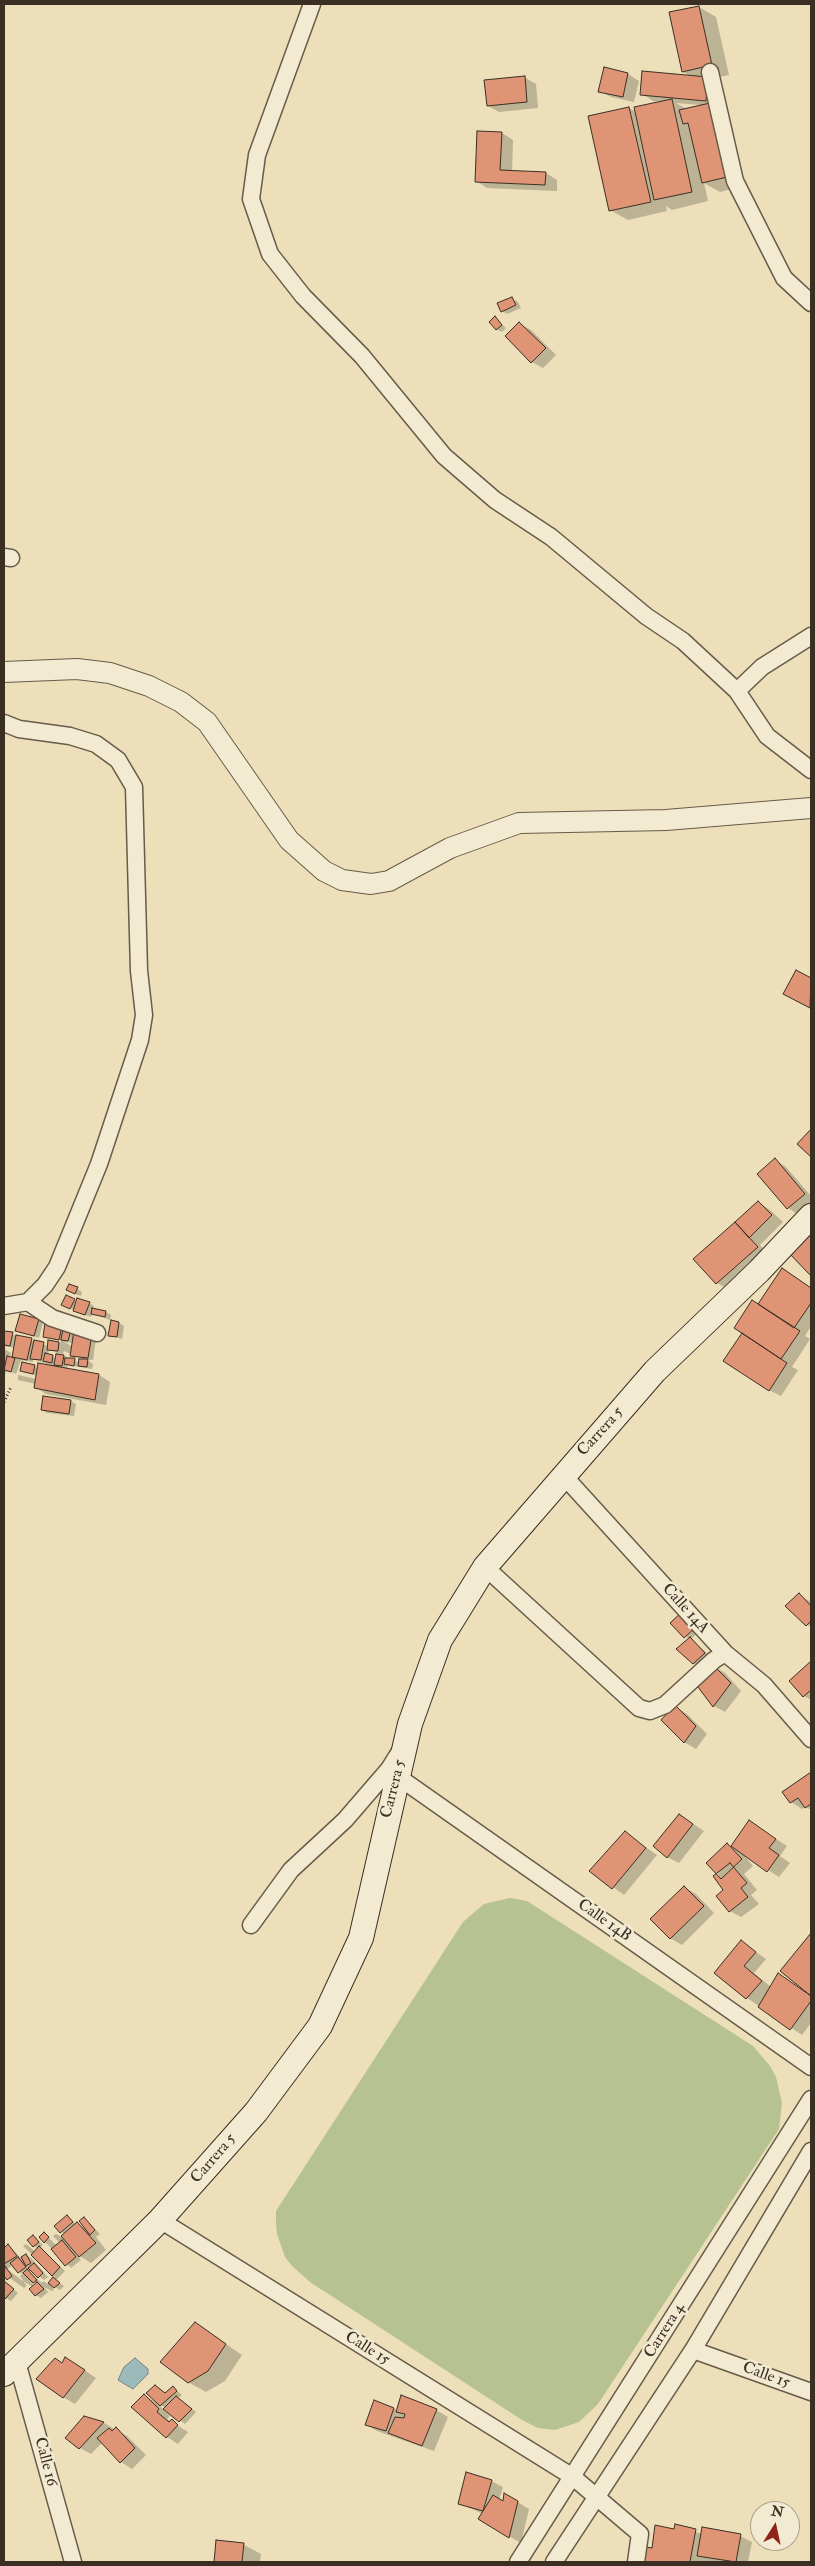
<!DOCTYPE html>
<html>
<head>
<meta charset="utf-8">
<style>
  body { margin:0 }
  #map { position:relative; width:815px; height:2566px; overflow:hidden; background:#ecdfb9; font-family:"IM FELL Double Pica",serif }
  canvas { display:block }
  .frame { position:absolute; inset:0; border:5px solid #3b2f24; pointer-events:none }
  .north { position:absolute; left:750px; top:2501px; width:50px; height:50px; box-sizing:border-box; background:#f3ead2; border:1px solid #a99f8c; border-radius:50%; rotate:10deg; font-size:14px; font-weight:700; line-height:20px; text-align:center; color:#3b2f24 }
  .north::after { content:''; display:block; margin:auto; width:18px; height:22px; background:#8f2418; clip-path:polygon(50% 0,100% 100%,50% 72%,0 100%) }
</style>
</head>
<body>
<div id="map">
<canvas width="815" height="2566"></canvas>
<div class="frame"></div>
<div class="north">N</div>
</div>
<script>
const context = document.querySelector('canvas').getContext('2d');
context.lineJoin = 'round';
function fill(path, color) { context.fillStyle = color; context.fill(path, 'evenodd'); }
const shape = rows => new Path2D(rows.map(r => 'M' + r).join(''));
function trace(path, color, width, dash) { context.strokeStyle = color; context.lineWidth = width; context.lineCap = dash ? 'butt' : 'round'; context.setLineDash(dash || []); context.stroke(path); }
function drawText(font, color, halo, rows, align = 'center') {
  context.font = font + ' "IM FELL Double Pica",serif'; context.lineWidth = 5; context.setLineDash([]); context.textBaseline = 'middle'; context.strokeStyle = halo; context.fillStyle = color; for (const [text, x, y, turn = 0] of rows) {
    context.save(); context.translate(x, y); context.rotate((+turn || 0) * Math.PI / 180); context.textAlign = isNaN(turn) ? turn : align; if (halo) context.strokeText(text, 0, 0); context.fillText(text, 0, 0); context.restore();
  }
}
fill(shape([
  [510,1898,527,1901,753,2046,770,2066,776,2077,782,2103,779,2129,598,2404,579,2422,555,2430,538,2428,522,2420,310,2282,292,2266,285,2257,277,2234,276,2223,276,2211,463,1922,484,1904]
]), '#b6c290');
const water = shape([
  [135,2358,148,2369,148,2374,133,2389,118,2380,124,2367,135,2358]
]);
fill(water, '#9dbaba');
trace(water, '#76827e', 1);
fill(shape([
  [699,7,716,17,729,75,709,79,743,186,720,192,704,183,708,201,672,210,666,206,667,211,628,220,610,210,590,117,629,108,636,112,661,102,653,101,642,94,692,77,683,72],
  [676,103,701,105,687,109],
  [605,69,628,74,639,81,634,102,611,97,600,91],
  [524,77,536,84,538,108,499,112,488,106],
  [502,133,513,140,512,172,546,173,557,180,557,191,487,188,476,181],
  [512,298,518,302,521,308,507,314,502,311],
  [495,318,506,328,502,332,496,329],
  [520,324,531,330,556,355,543,368,532,362],
  [796,972,811,979,811,1008,796,1000],
  [775,1160,786,1167,811,1196,811,1204,799,1215,788,1208],
  [758,1202,769,1209,783,1222,760,1245,768,1254,728,1289,717,1283],
  [794,1276,811,1288,811,1326,805,1336,810,1339,792,1367,798,1370,781,1396,769,1390,744,1333,759,1305],
  [77,1289,82,1292,81,1296,73,1293],
  [67,1296,77,1302,89,1303,94,1306,93,1310,106,1312,111,1315,110,1320,92,1313,91,1317,80,1313,63,1304],
  [38,1320,43,1323,39,1338,17,1331],
  [119,1323,124,1326,122,1339,110,1335],
  [46,1325,96,1338,93,1360,85,1359,93,1364,92,1369,68,1365,67,1370,99,1375,110,1382,106,1405,46,1394,35,1387,36,1384,18,1380,18,1375,36,1379,37,1376,22,1371,23,1363,38,1368,55,1367,33,1359,33,1362,21,1360,16,1374,6,1370,4,1380,4,1349,11,1353,9,1358,13,1359,15,1348,4,1346,4,1332,48,1346,49,1342,60,1343,61,1341,44,1336],
  [64,1342,73,1343,73,1347],
  [49,1349,57,1353,56,1358,48,1355],
  [64,1351,80,1358,80,1363,58,1353,63,1354],
  [70,1401,76,1404,74,1416,47,1413,42,1410],
  [799,1595,811,1602,811,1627,807,1625],
  [672,1623,701,1629,691,1639,710,1656,699,1666,693,1663,689,1639],
  [811,1662,811,1700,804,1696,790,1681],
  [714,1666,725,1673,741,1691,725,1712,714,1706,697,1683],
  [676,1707,687,1714,707,1734,696,1749,684,1742],
  [811,1773,811,1810,806,1807,802,1809,791,1802,784,1793],
  [680,1815,704,1831,679,1863,667,1857],
  [750,1822,787,1846,780,1856,790,1863,779,1877,742,1853,753,1866,744,1874,757,1890,751,1895,759,1904,741,1917,730,1911,725,1890,718,1874,727,1845,732,1847],
  [625,1833,657,1855,624,1895,591,1871],
  [684,1887,696,1894,714,1913,682,1945,670,1938],
  [811,1935,811,2023,802,2035,747,1998,716,1973,742,1942,766,1959,754,1973,771,1987,806,1993,807,1991,782,1970],
  [67,2217,76,2224,85,2228,84,2218,100,2234,96,2237,106,2250,91,2263,75,2253,81,2260,71,2268,40,2237,44,2233,57,2246,60,2243,53,2236,56,2234,61,2237,65,2234,61,2232],
  [33,2236,43,2245,40,2248,65,2271,56,2280,64,2286,60,2290,50,2284,54,2290,52,2291,44,2287,48,2292,41,2298,36,2295,33,2287,23,2281,27,2286,24,2288,4,2274,4,2249,9,2246,21,2258,26,2255,31,2258,48,2277,44,2280,31,2270,29,2272,42,2283,43,2281,48,2284,55,2277,23,2246,26,2244,36,2252,39,2249,34,2246],
  [13,2265,22,2274,20,2276,24,2282,7,2269],
  [29,2279,37,2284,34,2286],
  [4,2281,18,2293,11,2301,4,2297],
  [195,2323,242,2355,225,2381,206,2392,188,2382],
  [63,2364,77,2365,96,2378,75,2404,63,2397],
  [173,2387,182,2395,178,2398,196,2412,185,2424,166,2409,165,2411,170,2416,167,2419,188,2432,178,2444,167,2437,133,2407,144,2396,158,2403],
  [158,2404,159,2404,166,2408,164,2410],
  [394,2409,398,2411,436,2410,448,2417,434,2451,377,2431,366,2424],
  [84,2418,104,2423,127,2436,146,2455,132,2469,121,2462,103,2442,91,2454,80,2448],
  [491,2481,503,2487,499,2500,504,2503,516,2501,529,2509,521,2543,479,2519,483,2514,459,2503],
  [676,2526,702,2534,740,2536,752,2542,748,2562,644,2562,647,2549,653,2550,675,2530],
  [217,2541,244,2545,261,2554,260,2562,215,2562]
]), '#0003');
const building = shape([
  [699,6,712,65,682,72,669,12,699,6],
  [604,67,628,73,623,97,598,92,604,67],
  [642,71,708,77,706,101,640,95,642,71],
  [525,76,527,102,487,106,484,80,525,76],
  [672,99,692,192,654,200,634,107,672,99],
  [710,103,727,177,702,183,688,123,683,124,679,110,710,103],
  [629,107,651,202,609,211,588,116,629,107],
  [477,131,502,132,500,170,546,172,545,185,475,182,477,131],
  [512,297,516,305,501,312,497,303,512,297],
  [495,316,502,325,496,330,489,322,495,316],
  [519,322,546,348,531,363,505,336,519,322],
  [796,970,811,978,810,1008,783,994,796,970],
  [811,1129,811,1157,797,1144,811,1129],
  [775,1158,805,1194,787,1209,757,1174,775,1158],
  [758,1201,772,1215,749,1238,735,1222,758,1201],
  [735,1222,758,1247,716,1284,693,1259,735,1222],
  [811,1229,811,1276,787,1251,811,1229],
  [782,1268,811,1288,811,1303,794,1328,758,1304,782,1268],
  [69,1284,78,1287,75,1294,66,1290,69,1284],
  [66,1295,75,1299,70,1309,61,1305,66,1295],
  [77,1298,90,1302,85,1315,73,1311,77,1298],
  [752,1300,800,1331,781,1359,734,1328,752,1300],
  [92,1308,106,1311,105,1317,91,1314,92,1308],
  [20,1314,39,1319,34,1336,15,1331,20,1314],
  [111,1320,119,1322,117,1337,108,1336,111,1320],
  [45,1323,62,1326,59,1340,43,1337,45,1323],
  [63,1329,71,1330,68,1341,61,1340,63,1329],
  [4,1331,13,1332,10,1346,4,1345,4,1331],
  [74,1331,92,1334,88,1358,70,1356,74,1331],
  [742,1333,787,1363,769,1391,723,1361,742,1333],
  [16,1335,32,1338,27,1360,12,1357,16,1335],
  [34,1340,44,1342,41,1360,30,1359,34,1340],
  [48,1340,59,1342,58,1351,47,1350,48,1340],
  [45,1353,53,1355,52,1363,43,1361,45,1353],
  [56,1354,64,1355,62,1366,54,1365,56,1354],
  [7,1356,15,1358,11,1372,4,1370,7,1356],
  [65,1358,75,1358,74,1366,64,1364,65,1358],
  [79,1359,88,1359,87,1367,78,1366,79,1359],
  [22,1362,35,1365,33,1374,20,1371,22,1362],
  [38,1363,99,1374,95,1400,34,1388,38,1363],
  [43,1396,71,1400,69,1414,41,1410,43,1396],
  [799,1593,811,1606,811,1621,806,1626,785,1606,799,1593],
  [683,1611,697,1626,684,1638,670,1623,683,1611],
  [690,1637,705,1653,693,1664,676,1649,690,1637],
  [811,1661,811,1690,803,1697,789,1681,811,1661],
  [713,1665,731,1683,713,1707,695,1683,713,1665],
  [675,1705,696,1726,684,1743,661,1720,675,1705],
  [811,1772,811,1804,805,1808,798,1798,790,1803,782,1792,811,1772],
  [679,1814,693,1824,667,1858,653,1846,679,1814],
  [749,1820,776,1839,769,1848,779,1855,767,1872,731,1846,749,1820],
  [625,1831,646,1848,612,1889,589,1871,625,1831],
  [727,1843,742,1859,721,1879,706,1863,727,1843],
  [730,1863,747,1883,741,1888,748,1897,729,1912,716,1896,723,1890,713,1876,730,1863],
  [684,1886,704,1906,670,1939,650,1919,684,1886],
  [811,1933,811,1996,780,1971,811,1933],
  [741,1940,756,1952,744,1966,762,1981,746,1999,714,1973,741,1940],
  [778,1973,811,1996,811,2001,790,2030,758,2007,778,1973],
  [67,2215,73,2222,60,2233,54,2226,67,2215],
  [84,2217,95,2230,90,2235,79,2221,84,2217],
  [77,2222,96,2243,79,2257,61,2236,77,2222],
  [44,2232,49,2237,44,2243,39,2237,44,2232],
  [33,2235,39,2242,33,2247,27,2240,33,2235],
  [62,2240,76,2257,65,2266,51,2249,62,2240],
  [8,2244,17,2256,4,2264,4,2248,8,2244],
  [39,2246,60,2267,52,2276,31,2255,39,2246],
  [26,2254,31,2263,26,2266,21,2257,26,2254],
  [18,2257,26,2267,18,2273,10,2263,18,2257],
  [34,2263,43,2273,38,2278,28,2268,34,2263],
  [5,2266,12,2276,7,2280,4,2276,5,2266],
  [27,2269,37,2280,33,2283,23,2273,27,2269],
  [53,2277,60,2283,54,2288,48,2283,53,2277],
  [4,2281,14,2289,5,2299,4,2298,4,2281],
  [37,2282,44,2289,35,2296,29,2289,37,2282],
  [195,2322,226,2344,208,2371,188,2383,160,2362,195,2322],
  [65,2357,85,2370,63,2398,36,2379,55,2358,62,2363,65,2357],
  [155,2385,165,2393,173,2386,177,2391,160,2406,146,2393,155,2385],
  [144,2394,159,2409,157,2412,169,2422,172,2419,178,2425,166,2438,131,2407,144,2394],
  [401,2395,437,2409,422,2446,388,2433,395,2417,404,2418,405,2414,396,2412,401,2395],
  [176,2396,192,2409,179,2422,163,2409,176,2396],
  [374,2400,394,2408,386,2431,365,2425,374,2400],
  [84,2416,104,2422,79,2449,65,2438,84,2416],
  [116,2427,135,2448,120,2463,97,2438,109,2428,112,2431,116,2427],
  [466,2472,492,2480,483,2511,458,2504,466,2472],
  [504,2493,518,2501,509,2538,478,2519,493,2495,503,2501,504,2493],
  [675,2524,696,2529,690,2562,643,2562,646,2547,652,2548,655,2525,674,2529,675,2524],
  [702,2527,741,2534,736,2562,697,2556,702,2527],
  [216,2540,244,2543,242,2562,214,2562,216,2540]
]);
fill(building, '#de9475');
trace(building, '#3b2f24', 1);
const minor = shape([
  [312,4,257,155,251,199,270,254,303,296,362,356,444,456,495,500,551,537,646,616,683,641,737,691,767,736,811,770],
  [710,72,735,181,784,278,811,303],
  [4,557,11,558],
  [737,691,762,667,811,636],
  [4,723,19,729,70,736,96,744,118,760,134,787,139,971,144,1015,140,1040,99,1164,57,1267,45,1285,28,1302,4,1306],
  [28,1302,52,1318,97,1333],
  [563,1475,725,1653,764,1685,811,1739],
  [485,1567,639,1708,650,1711,665,1705,714,1660,725,1653],
  [397,1776,811,2067],
  [251,1925,291,1870,345,1820,389,1769,399,1753],
  [160,2220,573,2477,640,2534,636,2562],
  [693,2350,811,2392],
  [17,2362,73,2562],
  [518,2562,811,2099],
  [554,2562,693,2350,811,2151]
]);
const tertiary = shape([
  [4,672,77,669,110,673,149,686,181,702,207,722,289,840,324,871,342,880,371,884,389,881,450,848,519,823,666,820,811,808]
]);
const secondary = shape([
  [4,2374,160,2220,256,2112,320,2026,361,1938,410,1724,440,1640,485,1567,655,1371,759,1271,811,1216]
]);
trace(minor, '#675b49', 19);
trace(tertiary, '#675b49', 22);
trace(secondary, '#3b2f24', 26);
trace(shape([
  [4,1402,11,1387]
]), '#3b2f24', 3, [1, 2.5]);
trace(minor, '#f3ead2', 16);
trace(tertiary, '#f3ead2', 20);
trace(secondary, '#f3ead2', 24);
drawText('16px', '#3b2f24', '#f3ead2', [
  ["Carrera 5",601,1432,-48],
  ["Calle 14A",685,1609,48],
  ["Carrera 5",394,1789,-76],
  ["Calle 14B",604,1921,35],
  ["Carrera 5",214,2159,-49],
  ["Carrera 4",665,2331,-58],
  ["Calle 15",367,2349,32],
  ["Calle 15",766,2376,20],
  ["Calle 16",45,2462,75]
]);
</script>
</body>
</html>
